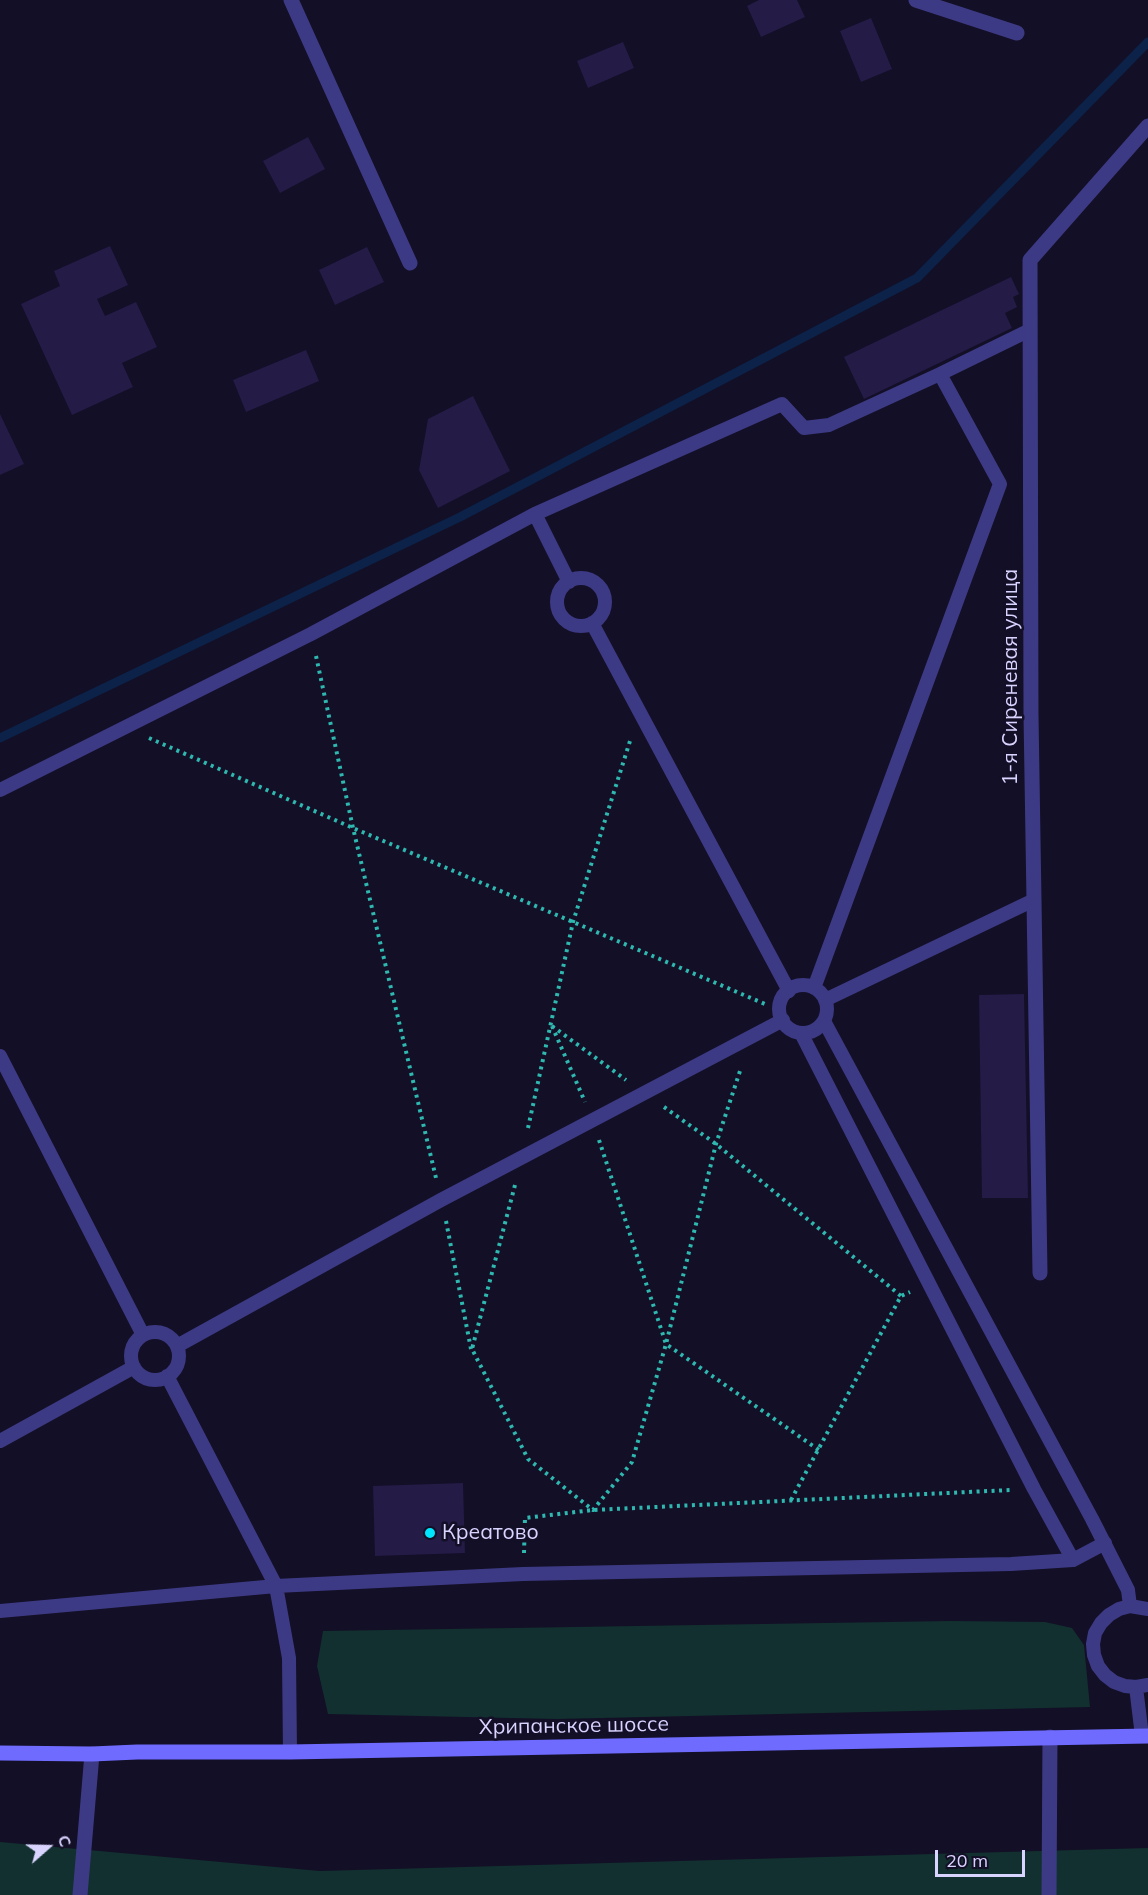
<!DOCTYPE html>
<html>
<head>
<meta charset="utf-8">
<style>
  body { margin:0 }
  #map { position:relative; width:1148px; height:1895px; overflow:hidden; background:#130f26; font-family:Mulish,sans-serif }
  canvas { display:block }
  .north { position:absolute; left:18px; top:1817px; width:60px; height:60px; -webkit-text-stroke:4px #130f26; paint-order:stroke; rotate:70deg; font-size:16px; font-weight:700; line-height:24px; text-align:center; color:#d9d4ff }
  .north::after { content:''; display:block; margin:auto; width:21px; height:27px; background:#d9d4ff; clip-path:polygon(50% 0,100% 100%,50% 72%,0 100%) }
  .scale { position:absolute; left:935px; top:1850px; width:90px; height:27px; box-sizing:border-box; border:3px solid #d9d4ff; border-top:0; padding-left:8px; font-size:18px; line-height:21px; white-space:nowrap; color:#d9d4ff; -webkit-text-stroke:4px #130f26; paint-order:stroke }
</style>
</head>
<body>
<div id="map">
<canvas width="1148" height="1895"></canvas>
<div class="north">С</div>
<div class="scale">20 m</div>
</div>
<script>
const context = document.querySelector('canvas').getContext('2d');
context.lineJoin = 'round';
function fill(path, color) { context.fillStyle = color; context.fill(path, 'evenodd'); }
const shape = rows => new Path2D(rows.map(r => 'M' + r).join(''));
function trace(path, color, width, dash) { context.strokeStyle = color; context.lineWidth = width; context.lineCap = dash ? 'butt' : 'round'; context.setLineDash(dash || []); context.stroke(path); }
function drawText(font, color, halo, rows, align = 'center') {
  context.font = font + ' Mulish,sans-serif'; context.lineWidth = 5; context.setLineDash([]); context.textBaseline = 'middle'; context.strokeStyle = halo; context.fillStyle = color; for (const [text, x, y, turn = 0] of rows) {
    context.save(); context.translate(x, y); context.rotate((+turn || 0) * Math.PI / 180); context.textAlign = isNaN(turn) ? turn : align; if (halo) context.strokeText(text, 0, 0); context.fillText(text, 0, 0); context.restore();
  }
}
fill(shape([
  [950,1621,1045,1622,1072,1628,1084,1645,1090,1707,557,1719,328,1714,317,1666,323,1631],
  [0,1842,320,1871,1148,1848,1148,1895,0,1895]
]), '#12302f');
trace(shape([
  [0,738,460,517,917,278,1148,42]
]), '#0c2248', 9);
fill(shape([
  [759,0,797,0,805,17,761,37,747,6],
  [871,18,892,69,861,82,840,31],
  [623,42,634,68,588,88,577,61],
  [308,137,325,169,280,193,263,161],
  [110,246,128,285,97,299,105,316,136,302,157,347,122,363,133,387,72,415,21,304,60,286,54,271],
  [367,247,384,282,335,305,319,270],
  [1011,277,1019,294,1013,297,1017,307,1005,313,1012,328,864,399,844,357],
  [306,350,319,381,246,412,233,380],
  [473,396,510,471,438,508,419,470,428,419],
  [0,414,24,464,0,475],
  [1024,994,1028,1198,982,1198,979,995],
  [463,1483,465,1553,375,1556,373,1486]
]), '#241b47');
trace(shape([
  [316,656,353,828,436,1178],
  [149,738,353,828,765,1004],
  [552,1026,585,1102],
  [552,1026,626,1080],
  [664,1107,716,1144,901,1296],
  [528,1128,573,922,630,741],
  [599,1140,666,1344,819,1450],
  [515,1185,472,1349,528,1459,593,1510,632,1462,666,1344,716,1144,741,1068],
  [446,1221,471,1349],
  [791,1500,901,1296,910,1292],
  [524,1553,525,1518,593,1510,1010,1490]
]), '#2fb8b0', 4, [3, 4.5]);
trace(shape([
  [940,374,1030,330],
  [535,514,569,582],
  '557 602a24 24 0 1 1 48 0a24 24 0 1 1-48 0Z',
  [592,623,789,991],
  [0,790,311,634,535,514,782,404,804,428,829,425,940,374,1000,484,814,988],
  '779 1009a24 24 0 1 1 48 0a24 24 0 1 1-48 0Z',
  [825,1000,1034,900],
  [824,1021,1092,1519,1128,1590,1130,1606],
  [801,1033,1034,1489,1073,1560],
  [0,1056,143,1335],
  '131 1356a24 24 0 1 1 48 0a24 24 0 1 1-48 0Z',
  [177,1346,441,1200,783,1020],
  [167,1376,276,1586,289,1658,290,1752],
  [0,1441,134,1367],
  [1148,1609,1130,1606,1119,1609,1109,1615,1101,1623,1095,1633,1093,1644,1094,1655,1098,1666,1105,1675,1114,1682,1125,1686,1136,1687,1148,1685],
  [0,1611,276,1586,523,1574,1011,1564,1073,1560,1105,1543],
  [1136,1687,1142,1736]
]), '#3d3a85', 14);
trace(shape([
  [291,0,410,263],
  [916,0,1017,33],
  [1040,1273,1031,715,1030,260,1148,126],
  [80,1895,92,1754],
  [1049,1895,1050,1737]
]), '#3d3a85', 15);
trace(shape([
  [0,1753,92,1754,137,1752,290,1752,1148,1736]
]), '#6f6bff', 15);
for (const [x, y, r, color] of [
  [430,1533,6,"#00e5ff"]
]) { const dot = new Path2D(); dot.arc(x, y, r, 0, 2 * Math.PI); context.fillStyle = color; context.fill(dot); trace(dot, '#130f26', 2); }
drawText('21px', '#d9d4ff', '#130f26', [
  ["1-я Сиреневая улица",1011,677,-90],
  ["Хрипанское шоссе",574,1726,-1]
]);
drawText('21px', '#d9d4ff', '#130f26', [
  ["Креатово",442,1533]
], 'left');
</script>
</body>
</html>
